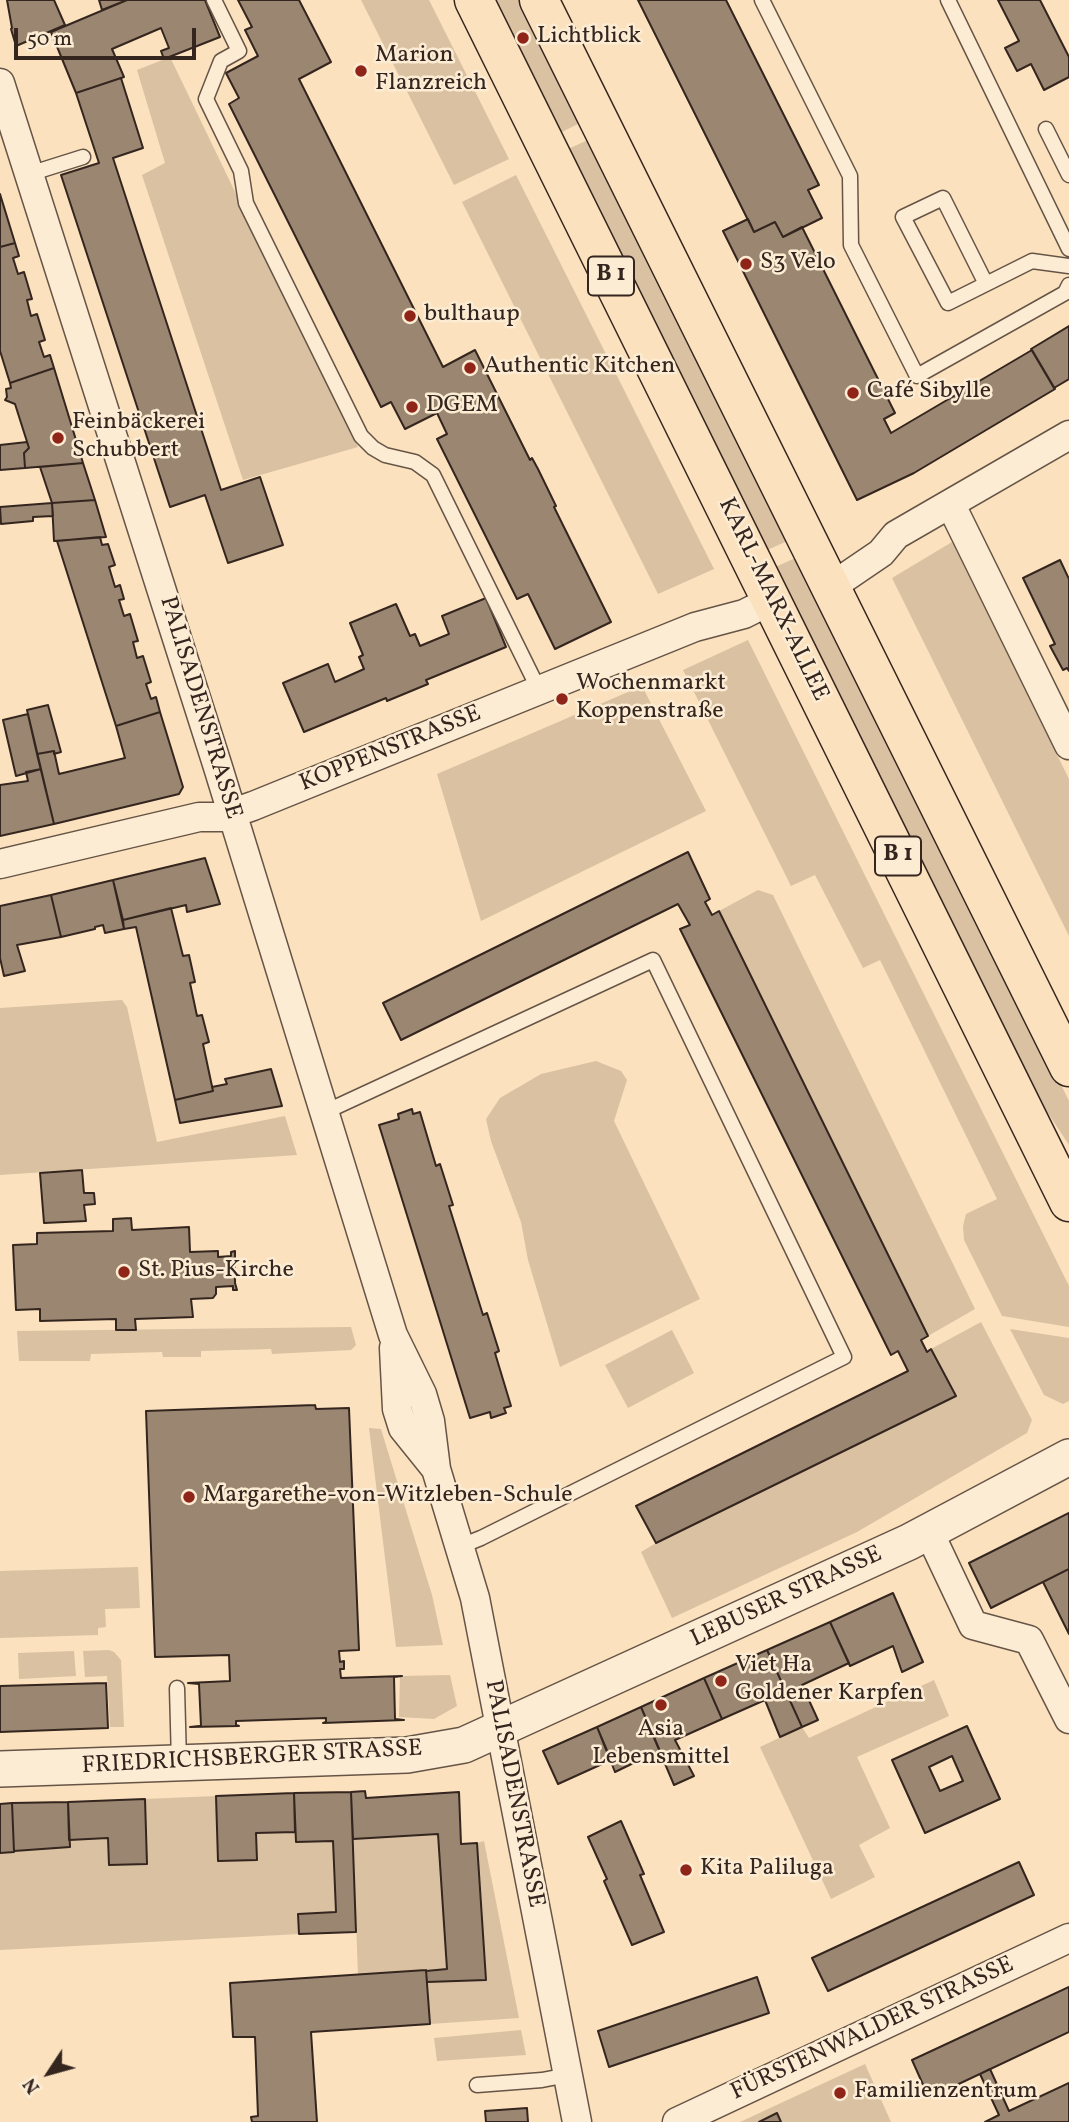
<!DOCTYPE html>
<html>
<head>
<meta charset="utf-8">
<style>
  body { margin:0 }
  #map { position:relative; width:1069px; height:2122px; overflow:hidden; background:#fbe1bd; font-family:Vollkorn,serif }
  canvas { display:block }
  .north { position:absolute; left:14px; top:2038px; width:70px; height:70px; -webkit-text-stroke:5px #fcecd4; paint-order:stroke; rotate:234deg; font-size:19px; font-weight:700; line-height:28px; text-align:center; color:#34251f }
  .north::after { content:''; display:block; margin:auto; width:24px; height:32px; background:#34251f; clip-path:polygon(50% 0,100% 100%,50% 72%,0 100%) }
  .scale { position:absolute; left:14px; top:28px; width:182px; height:32px; box-sizing:border-box; border:4px solid #34251f; border-top:0; padding-left:9px; font-size:21px; line-height:24px; white-space:nowrap; color:#34251f; -webkit-text-stroke:5px #fcecd4; paint-order:stroke }
</style>
</head>
<body>
<div id="map">
<canvas width="1069" height="2122"></canvas>
<div class="north">N</div>
<div class="scale">50 m</div>
</div>
<script>
const context = document.querySelector('canvas').getContext('2d');
context.lineJoin = 'round';
function fill(path, color) { context.fillStyle = color; context.fill(path, 'evenodd'); }
const shape = rows => new Path2D(rows.map(r => 'M' + r).join(''));
function trace(path, color, width, dash) { context.strokeStyle = color; context.lineWidth = width; context.lineCap = dash ? 'butt' : 'round'; context.setLineDash(dash || []); context.stroke(path); }
function drawText(font, color, halo, rows, align = 'center') {
  context.font = font + ' Vollkorn,serif'; context.lineWidth = 5; context.setLineDash([]); context.textBaseline = 'middle'; context.strokeStyle = halo; context.fillStyle = color; for (const [text, x, y, turn = 0] of rows) {
    context.save(); context.translate(x, y); context.rotate((+turn || 0) * Math.PI / 180); context.textAlign = isNaN(turn) ? turn : align; if (halo) context.strokeText(text, 0, 0); context.fillText(text, 0, 0); context.restore();
  }
}
fill(shape([
  [361,0,429,0,509,159,454,185],
  [490,0,523,0,584,121,558,134],
  [170,57,358,447,243,480,142,175,165,163,137,70],
  [592,138,792,539,765,551,566,150],
  [516,175,714,569,658,594,462,202],
  [952,542,1069,779,1069,936,892,578],
  [800,556,1069,1101,1069,1145,1040,1101,773,568],
  [748,640,1069,1286,1069,1327,1002,1316,964,1240,963,1226,966,1214,997,1199,880,960,863,968,815,875,791,886,683,670],
  [642,686,706,811,481,921,437,774],
  [758,890,773,895,975,1309,928,1336,719,911],
  [122,1000,127,1007,157,1142,285,1116,297,1155,0,1175,0,1008],
  [596,1061,621,1071,627,1080,614,1121,700,1299,560,1367,528,1260,521,1222,491,1141,486,1119,500,1098,541,1074],
  [981,1322,1032,1420,1027,1433,857,1532,672,1618,641,1552,656,1543,956,1396,931,1349],
  [351,1327,356,1345,351,1350,272,1354,271,1349,201,1351,201,1357,163,1357,162,1352,91,1354,90,1361,19,1361,17,1331],
  [1010,1329,1069,1338,1069,1401,1063,1404,1044,1395],
  [672,1330,694,1373,628,1408,605,1365],
  [369,1428,381,1429,432,1595,443,1645,396,1647],
  [138,1567,140,1608,105,1609,106,1627,98,1628,98,1635,0,1638,0,1571],
  [109,1650,114,1652,121,1660,124,1727,110,1727,107,1676,85,1677,83,1651],
  [74,1651,76,1676,19,1679,18,1653],
  [450,1675,457,1706,434,1719,399,1717,400,1676],
  [934,1680,949,1716,857,1757,890,1828,859,1845,875,1877,831,1899,760,1747,802,1727,809,1738],
  [216,1796,218,1860,256,1833,295,1832,296,1842,333,1841,336,1912,299,1914,299,1934,0,1950,0,1853,69,1847,69,1840,108,1838,109,1865,147,1864,145,1799],
  [438,1834,447,1969,358,1975,353,1839],
  [484,1841,519,2018,430,2024,427,1982,486,1980,477,1843],
  [521,2030,526,2055,437,2061,434,2038],
  [865,2064,891,2122,740,2122]
]), '#d9c1a2');
const building = shape([
  [7,0,54,0,65,25,16,46,11,29,12,28,7,0],
  [99,0,127,0,102,10,99,0],
  [127,0,205,0,220,37,164,59,161,51,169,48,161,28,112,49,124,77,76,93,51,32,127,0],
  [238,0,299,0,331,62,299,79,443,367,475,350,530,460,532,458,538,469,556,506,554,507,611,622,555,649,528,594,517,599,437,439,447,434,437,413,405,429,391,402,381,407,229,104,239,98,226,73,258,56,245,30,252,27,238,0],
  [638,0,726,0,819,185,808,190,822,218,783,237,775,222,754,232,638,0],
  [998,0,1040,0,1069,57,1069,77,1044,90,1031,64,1017,71,1005,48,1019,41,998,0],
  [121,78,143,148,113,158,221,490,260,477,283,545,228,563,205,495,170,507,61,175,99,163,76,93,121,78],
  [0,194,15,243,0,247,0,194],
  [748,219,754,232,775,222,783,237,802,227,895,413,884,419,891,433,1032,350,1055,389,914,473,857,500,723,231,748,219],
  [15,243,19,256,13,258,18,274,24,272,32,299,27,300,31,316,37,314,45,340,39,342,44,357,50,355,54,368,10,383,0,351,0,247,15,243],
  [1069,326,1069,379,1054,388,1031,349,1069,326],
  [54,368,83,463,25,468,24,453,29,448,15,404,5,400,7,397,6,389,11,388,10,383,54,368],
  [27,442,29,448,24,453,25,468,0,470,0,445,27,442],
  [83,463,95,500,52,503,40,467,83,463],
  [95,500,106,537,54,541,52,503,95,500],
  [52,503,53,516,33,517,33,521,1,524,0,507,52,503],
  [100,537,102,545,108,544,115,565,109,567,115,587,120,585,124,599,119,600,124,616,130,614,138,641,133,642,137,658,143,656,151,682,146,684,151,699,156,697,160,712,116,726,57,541,100,537],
  [1060,560,1069,579,1069,671,1067,668,1063,670,1050,646,1055,644,1023,578,1060,560],
  [486,598,506,647,426,680,428,684,387,701,386,698,304,732,283,683,328,664,335,682,364,669,359,657,363,655,350,623,396,604,410,636,415,634,420,646,449,634,442,616,486,598],
  [48,705,61,752,54,754,54,751,37,754,27,710,48,705],
  [160,712,183,787,179,794,54,824,37,754,54,751,59,774,125,758,116,726,160,712],
  [28,714,41,769,16,776,3,720,28,714],
  [41,769,54,824,0,836,0,785,28,781,26,772,41,769],
  [688,852,710,899,705,902,712,915,719,911,928,1336,921,1340,927,1352,931,1349,956,1396,656,1543,636,1506,908,1371,898,1351,891,1355,680,929,690,925,678,904,401,1040,383,1003,688,852],
  [205,858,220,904,187,912,186,905,123,920,113,880,205,858],
  [113,880,124,929,105,933,103,925,95,927,95,929,61,937,51,895,113,880],
  [51,895,61,937,17,945,25,971,4,976,0,958,0,906,51,895],
  [171,908,183,956,189,955,195,982,190,983,197,1016,202,1015,209,1042,203,1044,213,1091,175,1100,136,927,124,929,123,920,171,908],
  [271,1069,282,1106,180,1123,175,1100,213,1091,212,1087,227,1084,225,1079,271,1069],
  [412,1109,413,1114,420,1112,436,1166,440,1164,453,1205,449,1206,483,1315,487,1313,499,1351,495,1353,511,1406,504,1408,506,1413,491,1418,490,1412,470,1418,379,1125,399,1119,398,1114,412,1109],
  [82,1170,84,1193,94,1193,95,1204,84,1205,86,1221,44,1223,40,1173,82,1170],
  [131,1218,132,1230,189,1227,190,1252,218,1251,218,1257,231,1256,231,1252,235,1251,235,1283,237,1290,233,1290,233,1286,216,1287,216,1294,213,1298,191,1299,193,1317,135,1319,136,1330,116,1330,116,1319,40,1321,40,1309,16,1310,13,1245,37,1244,37,1233,113,1231,113,1219,131,1218],
  [315,1405,316,1409,349,1408,359,1650,339,1651,340,1662,344,1661,344,1669,340,1669,341,1678,402,1676,394,1677,395,1719,404,1720,323,1723,326,1722,326,1718,236,1721,236,1725,239,1726,190,1727,201,1726,199,1684,188,1683,230,1681,229,1655,155,1657,146,1411,315,1405],
  [1069,1513,1069,1569,991,1608,969,1563,1069,1513],
  [1069,1569,1069,1634,1043,1582,1069,1569],
  [893,1593,923,1662,902,1672,893,1646,850,1666,830,1622,893,1593],
  [830,1622,849,1663,802,1685,818,1720,802,1727,767,1650,830,1622],
  [767,1650,802,1727,780,1737,765,1700,722,1719,704,1678,767,1650],
  [704,1678,722,1719,675,1740,694,1776,674,1785,641,1707,704,1678],
  [106,1683,108,1728,0,1732,0,1686,106,1683],
  [641,1707,663,1758,651,1764,648,1756,615,1772,597,1727,641,1707],
  [967,1726,1000,1799,925,1833,892,1760,967,1726],
  [952,1756,963,1781,940,1791,929,1767,952,1756],
  [597,1727,611,1760,558,1784,543,1751,597,1727],
  [365,1791,366,1798,459,1792,461,1844,477,1843,486,1980,427,1982,426,1971,447,1969,438,1834,353,1839,351,1792,365,1791],
  [351,1792,356,1932,299,1934,298,1914,336,1912,334,1864,333,1841,296,1842,294,1793,351,1792],
  [294,1793,295,1832,256,1833,257,1860,218,1861,216,1796,294,1793],
  [145,1799,147,1864,109,1865,108,1838,69,1840,68,1802,145,1799],
  [68,1802,70,1847,14,1851,12,1803,68,1802],
  [12,1803,14,1852,0,1853,0,1804,12,1803],
  [621,1821,644,1874,640,1875,664,1932,632,1945,604,1881,607,1879,588,1837,621,1821],
  [1019,1862,1034,1895,828,1991,812,1958,1019,1862],
  [426,1970,430,2024,311,2032,317,2122,252,2122,251,2117,258,2116,255,2037,233,2037,230,1983,426,1970],
  [757,1977,769,2013,609,2067,598,2031,757,1977],
  [1069,1987,1069,2032,929,2098,912,2060,1069,1987],
  [990,2069,1009,2111,1069,2083,1069,2122,985,2122,999,2115,980,2074,990,2069],
  [527,2108,528,2122,486,2122,485,2111,527,2108],
  [777,2113,781,2122,759,2122,777,2113]
]);
fill(building, '#9b8771');
trace(building, '#34251f', 2);
const service = shape([
  [214,0,239,51,221,61,206,99,241,171,246,203,361,436,373,448,385,455,415,462,433,475,539,690],
  [762,0,850,176,851,245,917,376,1065,293,1069,285],
  [948,0,1069,249],
  [1046,129,1069,175],
  [29,174,83,157],
  [986,284,943,198,903,217,948,303,1032,261,1069,266],
  [325,1112,653,960,844,1357,481,1538,461,1546],
  [177,1688,179,1762],
  [477,2085,542,2080,568,2075]
]);
const minor = shape([
  [0,83,217,764,393,1335,422,1394,430,1421,436,1469,475,1598,577,2122],
  [951,505,1069,745],
  [831,587,881,553,896,535,1069,435],
  [0,864,199,817,221,817,253,806,695,627,744,614,772,600],
  [394,1348,397,1409,403,1428,436,1469],
  [929,1532,973,1625,1029,1640,1069,1719],
  [677,2122,1069,1938]
]);
const tertiary = shape([
  [0,1769,407,1755,464,1745,909,1542,1069,1457]
]);
const primary = shape([
  [474,0,1069,1202],
  [539,0,1069,1067]
]);
trace(service, '#665446', 17);
trace(minor, '#665446', 31);
trace(tertiary, '#665446', 38);
trace(primary, '#34251f', 41);
trace(service, '#fcecd4', 14);
trace(minor, '#fcecd4', 28);
trace(tertiary, '#fcecd4', 35);
trace(primary, '#fbe1bd', 38);
for (const [x, y, r, color] of [
  [523,38,7,"#8f2418"],
  [361,71,7,"#8f2418"],
  [746,264,7,"#8f2418"],
  [410,316,7,"#8f2418"],
  [470,368,7,"#8f2418"],
  [853,393,7,"#8f2418"],
  [412,407,7,"#8f2418"],
  [58,438,7,"#8f2418"],
  [562,699,7,"#8f2418"],
  [124,1272,7,"#8f2418"],
  [189,1497,7,"#8f2418"],
  [721,1681,7,"#8f2418"],
  [661,1705,7,"#8f2418"],
  [686,1870,7,"#8f2418"],
  [840,2093,7,"#8f2418"]
]) { const dot = new Path2D(); dot.arc(x, y, r, 0, 2 * Math.PI); context.fillStyle = color; context.fill(dot); trace(dot, '#fcecd4', 2.5); }
for (const [x, y, w] of [
  [611,276,46],
  [898,856,46]
]) { const box = new Path2D(); box.roundRect(x - w / 2, y - 19.5, w, 39, 5); context.fillStyle = '#fcecd4'; context.fill(box); trace(box, '#34251f', 2); }
drawText('bold 23px', '#34251f', null, [
  ["B 1",611,276],
  ["B 1",898,856]
]);
drawText('24px', '#34251f', '#fcecd4', [
  ["Lichtblick",537,38],
  ["Marion",375,57],
  ["Flanzreich",375,85],
  ["S3 Velo",760,264],
  ["bulthaup",424,316],
  ["Authentic Kitchen",484,368],
  ["Café Sibylle",867,393],
  ["DGEM",426,407],
  ["Feinbäckerei",72,424],
  ["Schubbert",72,452],
  ["Wochenmarkt",576,685],
  ["Koppenstraße",576,713],
  ["St. Pius-Kirche",138,1272],
  ["Margarethe-von-Witzleben-Schule",203,1497],
  ["Viet Ha",735,1667],
  ["Goldener Karpfen",735,1695],
  ["Asia",661,1731,"center"],
  ["Lebensmittel",661,1759,"center"],
  ["Kita Paliluga",700,1870],
  ["Familienzentrum",854,2093]
], 'left');
drawText('24px', '#34251f', '#fcecd4', [
  ["KARL-MARX-ALLEE",772,600,64],
  ["PALISADENSTRASSE",199,708,73],
  ["KOPPENSTRASSE",391,750,-22],
  ["LEBUSER STRASSE",787,1598,-25],
  ["FRIEDRICHSBERGER STRASSE",252,1759,-3],
  ["PALISADENSTRASSE",513,1794,79],
  ["FÜRSTENWALDER STRASSE",873,2030,-25]
]);
</script>
</body>
</html>
